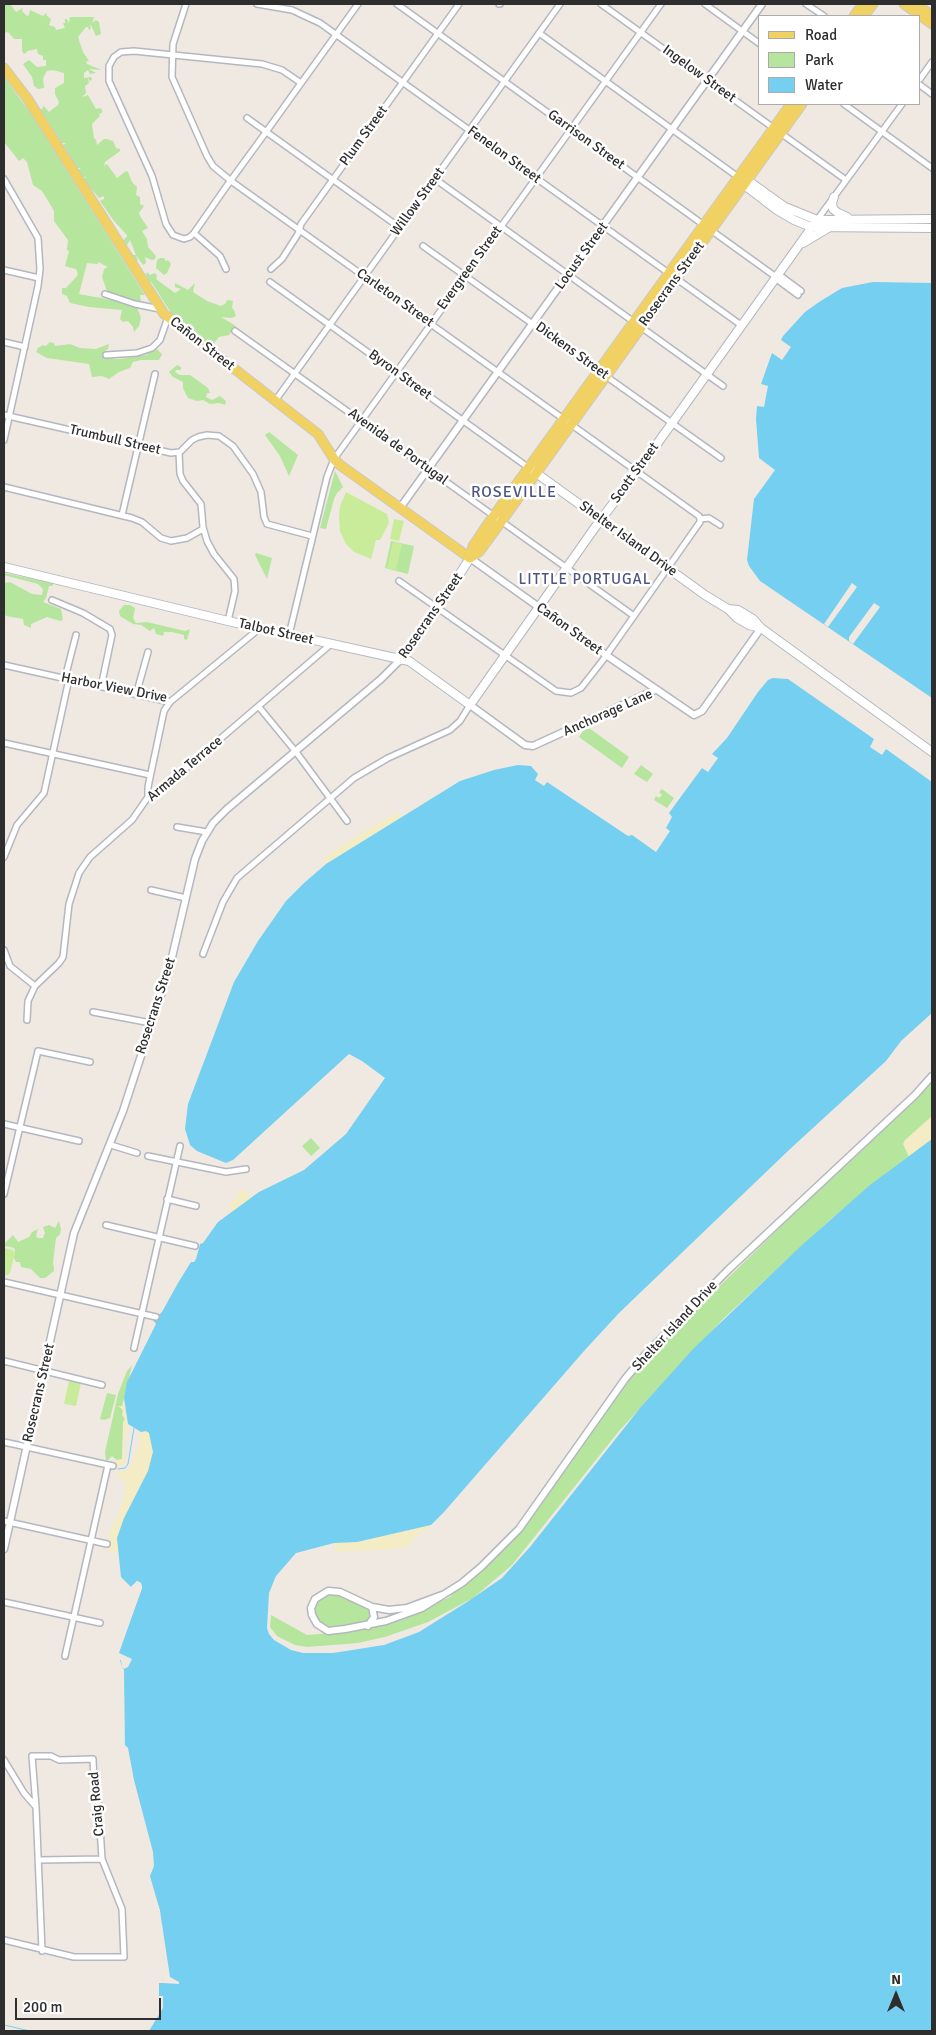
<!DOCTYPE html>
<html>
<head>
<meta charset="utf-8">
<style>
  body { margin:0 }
  #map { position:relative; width:936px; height:2035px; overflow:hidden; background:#efe9e1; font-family:Signika,sans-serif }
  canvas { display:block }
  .frame { position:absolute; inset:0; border:5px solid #2e2e2e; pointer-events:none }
  .legend { position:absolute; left:758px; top:15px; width:162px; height:90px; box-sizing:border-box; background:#fff; border:1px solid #ababab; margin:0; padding:6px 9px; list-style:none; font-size:15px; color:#2e2e2e }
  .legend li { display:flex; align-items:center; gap:10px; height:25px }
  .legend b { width:25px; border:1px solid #ababab }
  .north { position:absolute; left:871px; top:1970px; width:50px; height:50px; -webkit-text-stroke:4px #fff; paint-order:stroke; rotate:0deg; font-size:14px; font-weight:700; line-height:20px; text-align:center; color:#2e2e2e }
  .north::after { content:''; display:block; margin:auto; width:18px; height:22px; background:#2e2e2e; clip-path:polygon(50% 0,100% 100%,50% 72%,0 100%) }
  .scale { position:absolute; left:15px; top:1998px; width:146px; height:22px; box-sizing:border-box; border:2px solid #2e2e2e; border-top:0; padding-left:6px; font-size:15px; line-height:18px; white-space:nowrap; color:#2e2e2e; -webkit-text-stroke:4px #fff; paint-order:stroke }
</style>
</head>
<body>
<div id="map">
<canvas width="936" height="2035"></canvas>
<div class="frame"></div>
<ul class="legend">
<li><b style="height:6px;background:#f2d163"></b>Road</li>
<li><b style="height:14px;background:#b6e59e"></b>Park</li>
<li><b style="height:14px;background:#75cff0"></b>Water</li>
</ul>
<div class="north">N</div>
<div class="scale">200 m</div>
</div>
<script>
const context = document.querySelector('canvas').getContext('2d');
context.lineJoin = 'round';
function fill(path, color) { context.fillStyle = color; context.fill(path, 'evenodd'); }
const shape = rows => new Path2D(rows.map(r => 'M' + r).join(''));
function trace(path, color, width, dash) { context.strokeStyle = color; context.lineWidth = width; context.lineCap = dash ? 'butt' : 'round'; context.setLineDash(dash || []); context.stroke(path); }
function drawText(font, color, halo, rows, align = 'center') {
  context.font = font + ' Signika,sans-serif'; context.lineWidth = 5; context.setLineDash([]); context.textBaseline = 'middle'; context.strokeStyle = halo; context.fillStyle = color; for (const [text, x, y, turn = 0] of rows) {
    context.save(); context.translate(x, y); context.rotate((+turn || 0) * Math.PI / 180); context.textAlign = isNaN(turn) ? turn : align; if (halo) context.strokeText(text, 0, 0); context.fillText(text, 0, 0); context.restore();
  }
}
fill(shape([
  [4,4,10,4,16,12,23,8,22,11,27,16,29,15,30,10,43,16,46,13,47,16,51,19,49,25,55,27,56,30,65,28,63,23,65,23,65,19,67,19,69,23,70,17,94,17,92,23,96,20,99,22,101,34,96,36,91,25,90,26,91,28,89,30,88,27,86,27,78,37,83,52,89,61,86,62,87,64,102,70,89,69,96,73,90,74,88,70,84,73,84,78,91,77,92,80,90,81,88,78,89,83,85,86,86,93,82,97,88,95,96,109,100,108,102,110,102,113,99,114,100,116,92,124,94,138,96,140,97,145,104,139,107,139,113,141,116,148,120,149,120,151,105,162,104,166,107,164,117,178,126,171,128,172,132,182,137,187,136,195,140,197,140,204,144,206,139,213,140,216,148,228,142,231,147,239,148,247,156,256,155,259,152,260,145,257,146,263,143,265,136,255,138,261,134,260,132,255,136,255,130,240,127,245,125,245,123,242,125,238,127,237,127,235,114,221,100,201,104,199,104,196,99,198,87,184,84,179,86,177,83,177,78,170,81,168,77,168,66,149,63,145,66,143,62,143,41,110,44,106,49,112,58,105,59,102,55,94,55,88,64,83,64,73,53,70,47,71,43,78,44,88,38,89,34,86,32,77,23,64,29,60,37,67,46,66,46,60,43,60,43,56,38,54,37,49,27,51,27,52,24,54,22,51,22,39,14,39,8,32,4,33],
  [4,77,29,111,145,295,140,295,141,303,108,294,102,277,104,269,108,267,98,262,98,264,87,263,79,294,123,302,137,307,141,318,139,326,134,332,133,327,128,321,123,322,120,319,122,310,89,307,70,303,67,296,62,294,62,288,66,288,78,275,76,269,65,266,69,251,67,250,68,240,54,221,54,211,50,204,42,191,33,185,27,162,23,158,19,161,5,143],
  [160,258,164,258,166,261,168,260,171,264,167,273,164,275,156,268,157,260],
  [147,272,150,275,155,273,157,276,156,279,175,293,181,289,175,287,175,283,188,290,195,283,193,292,207,301,221,306,225,304,227,300,233,301,232,308,234,310,236,316,232,318,221,317,236,326,229,335,219,337,212,346,173,316,152,283,148,280,146,274],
  [50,342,54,343,55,346,70,344,80,348,96,349,109,344,108,349,103,352,103,358,119,359,146,355,156,348,162,354,159,360,141,360,133,362,130,368,119,372,109,379,102,376,92,377,89,364,47,358,36,352,38,348,43,345,46,346],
  [177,365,181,367,181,370,176,370,175,372,180,375,190,375,208,388,210,393,207,393,206,397,212,400,220,396,226,401,225,405,219,403,210,404,203,400,197,401,188,398,183,388,183,382,173,377,169,372],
  [269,432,298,455,289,476,280,456,265,435],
  [335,471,343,487,337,493,334,499,326,529,320,528],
  [391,541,414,546,408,574,385,568],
  [256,553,272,558,267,579,255,555],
  [4,573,53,583,53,586,49,586,46,598,43,602,61,609,63,620,60,621,47,617,31,624,31,628,24,625,23,619,6,616,4,613,4,583,10,582,32,594,42,595,43,589,38,584,4,575],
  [124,605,130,605,135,608,133,618,136,623,147,622,185,631,190,629,187,640,184,639,184,635,172,632,164,632,163,636,156,634,154,628,150,631,141,625,133,624,120,616,119,611],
  [589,728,629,757,622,768,579,737,584,730],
  [641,765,653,774,647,782,634,774],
  [662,789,674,798,667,808,654,800,656,796,659,798,662,795,659,792],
  [932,1079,932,1139,888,1172,830,1220,724,1318,619,1431,512,1565,473,1598,428,1622,385,1637,358,1643,307,1647,295,1645,277,1636,270,1627,271,1615,307,1635,319,1634,368,1629,402,1619,450,1597,456,1590,495,1558,519,1531,609,1407,648,1356],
  [311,1138,320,1148,311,1156,302,1146],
  [59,1221,61,1229,60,1234,56,1238,53,1263,54,1268,54,1271,45,1278,40,1278,31,1269,21,1267,20,1262,16,1262,14,1258,15,1249,11,1247,4,1246,6,1242,13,1235,18,1242,29,1237,32,1232,38,1229,36,1236,38,1238,43,1238,45,1233,43,1227,49,1225,55,1228],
  [132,1365,122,1407,125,1419,123,1422,122,1459,118,1461,112,1456,108,1460,106,1460,105,1452,118,1394,127,1371],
  [107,1393,116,1395,110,1418,104,1420,100,1419],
  [335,1593,367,1608,371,1617,368,1623,331,1628,325,1628,316,1620,314,1609,317,1601,325,1594]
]), '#b6e59e');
fill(shape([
  [398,812,402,817,326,864,323,859,348,841],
  [932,1116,932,1139,909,1157,903,1144,905,1140],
  [243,1189,251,1198,236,1210,227,1213,230,1209,230,1205,234,1200,238,1199,236,1194],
  [124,1398,128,1428,124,1448,126,1458,122,1466,117,1468,116,1460,122,1459,123,1454,123,1422,125,1419,122,1415,123,1410,118,1406,123,1406],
  [143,1430,149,1433,152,1439,153,1452,148,1471,124,1518,118,1553,106,1550,111,1529,121,1508,125,1490,126,1484,118,1476,118,1471,125,1471,131,1466,139,1444,139,1435],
  [431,1525,430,1527,416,1536,409,1546,392,1549,335,1552,334,1543,357,1542]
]), '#f3ecc5');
fill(shape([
  [346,492,387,514,389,523,380,540,376,540,371,559,354,552,346,544,340,531,339,518,340,506],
  [394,519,404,521,399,541,390,539],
  [393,542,402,544,396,570,387,568],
  [4,1248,13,1250,15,1253,10,1273,8,1275,4,1275],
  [69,1381,81,1383,76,1406,64,1404]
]), '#c9ec9a');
fill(shape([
  [873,282,932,283,932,698,760,581,749,566,747,560,754,499,775,470,759,458,756,419,757,406,764,407,768,386,761,384,772,353,782,360,791,347,781,340,783,336,805,312,819,302,842,288],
  [773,678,788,679,874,739,870,747,882,755,886,749,932,782,932,1013,901,1041,886,1061,789,1150,619,1313,584,1351,444,1512,431,1525,357,1542,334,1543,296,1553,276,1576,269,1593,267,1628,269,1634,274,1640,291,1650,303,1653,333,1653,384,1645,419,1632,467,1602,502,1578,530,1547,640,1408,694,1348,802,1245,870,1185,932,1139,932,2031,143,2031,159,2004,159,1983,163,1983,160,1911,149,1876,151,1862,125,1750,124,1670,122,1667,118,1653,142,1588,141,1583,137,1581,131,1587,121,1577,117,1538,124,1518,148,1471,153,1452,149,1433,146,1431,141,1432,128,1424,124,1398,127,1382,156,1324,153,1320,162,1312,178,1283,191,1262,194,1262,196,1259,200,1244,203,1243,218,1222,259,1192,304,1170,346,1134,385,1078,362,1061,349,1054,233,1160,226,1163,197,1151,190,1145,185,1129,188,1104,234,982,258,941,286,901,304,883,326,864,460,781,494,770,518,765,531,766,538,774,535,780,544,786,547,782,628,836,632,835,656,852,670,831,666,828,672,817,669,813,702,768,708,772,718,758,712,754,727,738,758,692,768,680]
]), '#75cff0');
fill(shape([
  [852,583,857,587,828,627,824,624],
  [874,603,880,607,853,644,849,641,849,637],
  [137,1581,141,1583,142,1588,119,1653,132,1659,128,1667,124,1669,122,1667,121,1660,118,1660,116,1653,139,1588,137,1584,131,1590,131,1587],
  [125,1745,128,1748,134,1780,153,1852,154,1866,150,1876,160,1911,170,1977,179,1982,179,1984,163,1983,163,1979,160,1979,157,1912,147,1877,150,1863,124,1754],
  [158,1996,163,1996,163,2008,149,2031,141,2031,158,2003]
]), '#efe9e1');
trace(shape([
  [118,1469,125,1468,128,1464,134,1428],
  [4,2025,30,2031]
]), '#75cff0', 1);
const minor = shape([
  [186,4,173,44,172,77,207,156,213,166,231,181,699,516,700,519],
  [257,4,292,10,320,23,741,325],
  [397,4,776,277],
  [499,4,500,4],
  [601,4,846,180],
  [705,4,760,44],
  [806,4,824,16],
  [539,33,738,177],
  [920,79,932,62],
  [301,83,282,70,262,64,134,51,121,52,114,57,109,66,109,81,152,176,166,224,173,235,184,239,190,237,194,233,226,187,266,132,358,4],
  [920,85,932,94],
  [844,104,932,168],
  [247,118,399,227],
  [4,179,38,238,40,269,38,286,4,440],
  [435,179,723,386],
  [817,220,902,104],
  [194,233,220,256,226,269],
  [423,246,721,458],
  [271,269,282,259,298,234,301,224,459,4],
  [4,270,39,278],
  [778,274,801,291],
  [775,278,798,295],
  [270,282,529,468],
  [105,294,135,304,160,309],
  [235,331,634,616],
  [4,342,25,347],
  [106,355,137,353,152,348,160,340,168,317],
  [275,401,560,4],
  [4,415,171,453,180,452,192,440,198,437,207,435,219,436,233,446,253,474,261,492,264,517,267,524,312,536],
  [179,452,180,474,183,481,201,504,203,527,207,541,214,554,234,579,235,591,228,621],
  [4,487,132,518,142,522,161,538,171,541,187,538,203,529],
  [122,515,155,374],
  [700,519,709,518,720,525],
  [399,581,556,691,571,693,581,688,603,660,700,522,700,519],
  [52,600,83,613,110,629,112,635,101,687],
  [289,635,327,477,334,459,661,4],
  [4,665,170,702],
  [136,695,148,652],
  [259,707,296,752,347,821],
  [4,743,150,775],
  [148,797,148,787,164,711,170,702,260,628],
  [177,827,207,832],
  [4,857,17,825,44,793,69,679,66,674,76,635],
  [151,890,186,898],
  [4,950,10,966,35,986],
  [203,954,223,902,237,878,354,778,388,758,450,730,460,721,470,705],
  [93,1012,151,1023],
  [27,1020,28,1001,35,986,59,963,63,957,69,904,79,873,90,857,132,820,148,797,157,793,331,644],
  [4,1124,79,1141],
  [111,1145,137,1153],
  [148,1156,226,1172,246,1169],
  [4,1194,38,1051,90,1062],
  [167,1199,196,1206],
  [106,1225,195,1246],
  [4,1282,156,1317],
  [134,1348,180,1146],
  [4,1361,102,1385],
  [4,1442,113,1466],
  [4,1521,107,1544],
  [4,1602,100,1623],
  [65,1656,108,1465],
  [4,1760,24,1793,36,1807,42,1951],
  [40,1860,102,1859],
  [4,1940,74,1957,124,1957,122,1909,102,1859,98,1796,94,1783,93,1759,59,1760,51,1756,32,1756,36,1807]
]);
const tertiary = shape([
  [400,508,762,4],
  [470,558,606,655,694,715,702,711,761,628],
  [470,705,525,745,533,746,655,690],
  [4,1549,74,1233,123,1111,169,970,195,859,202,841,213,823,227,809,381,679,400,660],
  [442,1595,407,1608,389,1610,372,1607,340,1592,328,1591,315,1599,311,1608,312,1615,317,1624,328,1631,345,1629,386,1621,422,1608,462,1583,481,1567,519,1529,625,1379,646,1354,728,1270,915,1095,932,1076],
  [368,1626,374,1617,372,1607]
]);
const secondary = shape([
  [742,179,750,182,785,207,817,220,932,219],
  [745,182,747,187,777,210,794,220,811,227,932,228],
  [834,197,832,203,833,209,838,213,847,217],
  [803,243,828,228],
  [532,470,705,595,728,609,737,618,749,625,761,628],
  [4,567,228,621,409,661,470,705,596,526,637,472,817,220],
  [728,609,738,610,753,619,761,628,932,752],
  [400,660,438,608,470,558]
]);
const primary = shape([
  [904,4,932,24],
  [916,4,932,16],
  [854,16,863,4],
  [864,16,873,4],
  [4,68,27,98,164,314,318,434,334,459,340,465,470,558],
  [470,558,479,552,501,522,802,104],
  [470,558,473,546,485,528,791,104]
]);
trace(minor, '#b4b7c1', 8);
trace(tertiary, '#b4b7c1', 9);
trace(secondary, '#b4b7c1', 10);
trace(primary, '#c9c9c9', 11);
trace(minor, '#fff', 5);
trace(tertiary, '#fff', 6);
trace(secondary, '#fff', 8);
trace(primary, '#f2d163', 9);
drawText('14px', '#2e2e2e', '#fff', [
  ["Ingelow Street",699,74,36],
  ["Plum Street",364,136,-54],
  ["Garrison Street",586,140,36],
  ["Fenelon Street",504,155,36],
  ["Willow Street",418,202,-54],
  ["Locust Street",582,256,-54],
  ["Evergreen Street",470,268,-54],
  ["Rosecrans Street",672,284,-54],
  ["Carleton Street",395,298,35],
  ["Cañon Street",202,344,38],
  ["Dickens Street",572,351,36],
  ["Byron Street",400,375,36],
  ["Trumbull Street",115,440,13],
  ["Avenida de Portugal",398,447,36],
  ["Scott Street",635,473,-54],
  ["Shelter Island Drive",628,539,36],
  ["Rosecrans Street",431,616,-55],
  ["Cañon Street",569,629,36],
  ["Talbot Street",276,632,13],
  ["Harbor View Drive",114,688,11],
  ["Anchorage Lane",608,713,-24],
  ["Armada Terrace",185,769,-40],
  ["Rosecrans Street",156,1006,-72],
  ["Shelter Island Drive",675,1326,-47],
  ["Rosecrans Street",39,1393,-77],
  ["Craig Road",97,1804,-95]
]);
context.letterSpacing = '1px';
drawText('15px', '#4d5680', '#fff', [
  ["LITTLE PORTUGAL",585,580]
]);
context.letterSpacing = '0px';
context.letterSpacing = '1px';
drawText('16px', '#4d5680', '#fff', [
  ["ROSEVILLE",514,493]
]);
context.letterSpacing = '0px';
</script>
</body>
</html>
